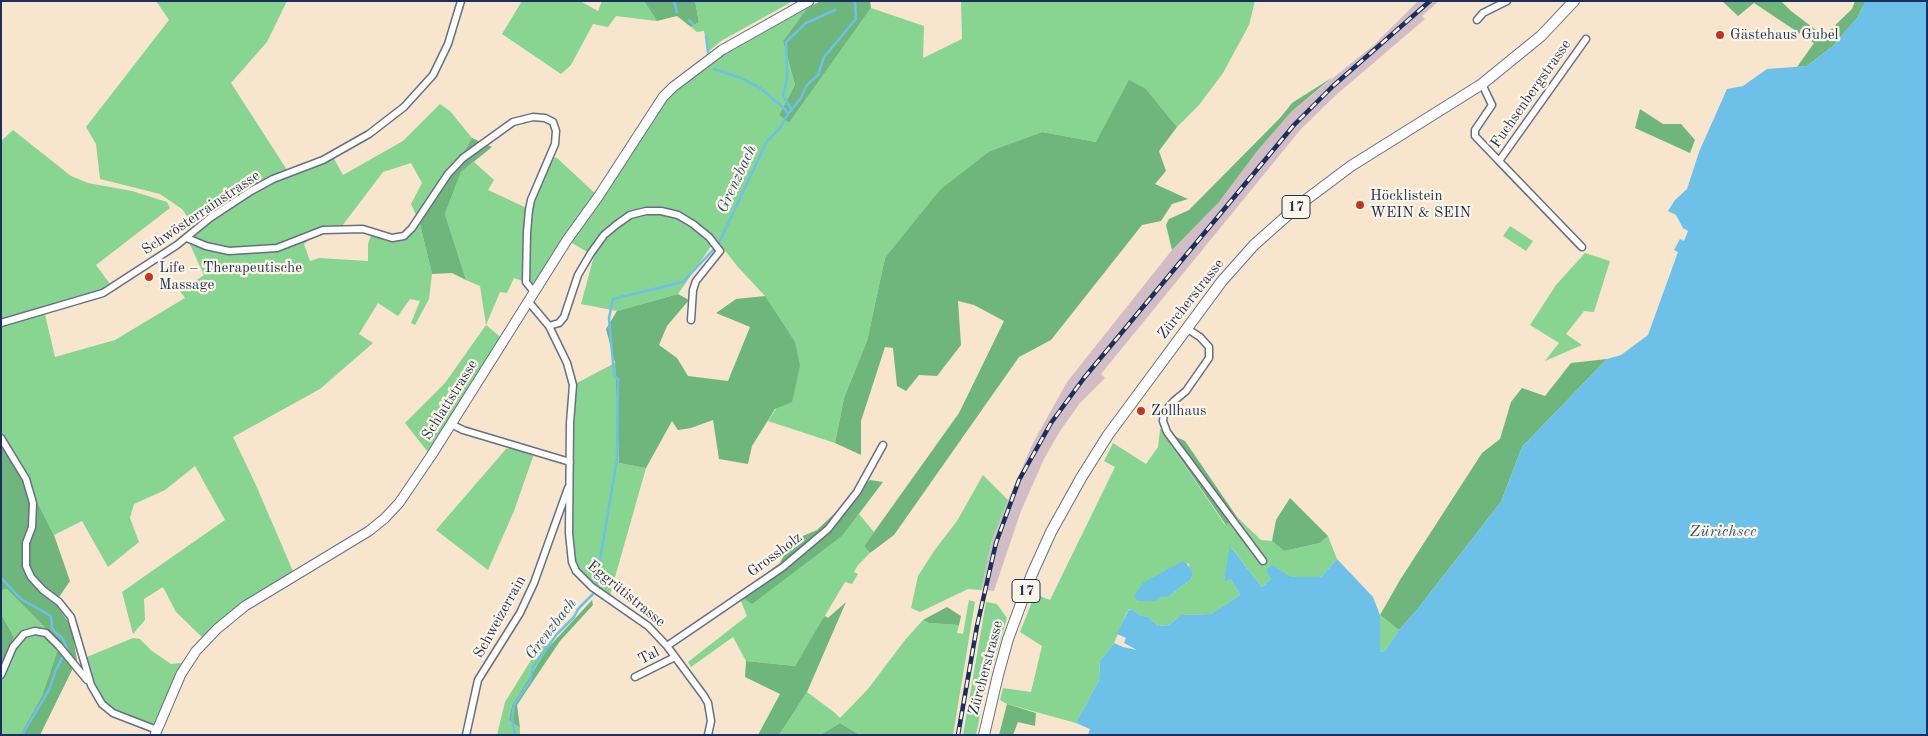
<!DOCTYPE html>
<html>
<head>
<meta charset="utf-8">
<style>
  body { margin:0 }
  #map { position:relative; width:1928px; height:736px; overflow:hidden; background:#f7e5cd; font-family:"Old Standard TT",serif }
  canvas { display:block }
  .frame { position:absolute; inset:0; border:2px solid #1b2f5e; pointer-events:none }
</style>
</head>
<body>
<div id="map">
<canvas width="1928" height="736"></canvas>
<div class="frame"></div>
</div>
<script>
const context = document.querySelector('canvas').getContext('2d');
context.lineJoin = 'round';
function fill(path, color) { context.fillStyle = color; context.fill(path, 'evenodd'); }
const shape = rows => new Path2D(rows.map(r => 'M' + r).join(''));
function trace(path, color, width, dash) { context.strokeStyle = color; context.lineWidth = width; context.lineCap = dash ? 'butt' : 'round'; context.setLineDash(dash || []); context.stroke(path); }
function drawText(font, color, halo, rows, align = 'center') {
  context.font = font + ' "Old Standard TT",serif'; context.lineWidth = 4.5; context.setLineDash([]); context.textBaseline = 'middle'; context.strokeStyle = halo; context.fillStyle = color; for (const [text, x, y, turn = 0] of rows) {
    context.save(); context.translate(x, y); context.rotate((+turn || 0) * Math.PI / 180); context.textAlign = isNaN(turn) ? turn : align; if (halo) context.strokeText(text, 0, 0); context.fillText(text, 0, 0); context.restore();
  }
}
fill(shape([
  [1418,1,1439,1,1422,16,1425,19,1336,95,1301,129,1101,374,1105,378,1080,403,1060,431,1044,459,1021,511,994,591,981,590,992,540,1008,500,1033,443,1067,382,1172,250,1219,202,1258,150,1292,111,1374,45]
]), '#d2bdc6');
fill(shape([
  [156,1,287,1,267,42,231,83,289,173,332,155,343,175,403,141,440,104,450,111,472,138,420,224,432,274,429,299,415,325,411,323,420,301,410,299,398,316,378,303,359,334,373,343,320,389,233,437,255,483,295,576,245,606,206,641,176,612,163,587,144,599,145,620,133,634,122,592,225,520,195,466,165,490,134,504,130,518,139,542,108,567,82,521,54,535,37,502,1,443,1,323,35,312,1,320,1,141,13,130,71,176,88,183,132,191,167,202,170,208,96,265,113,288,44,310,55,357,115,340,185,298,180,291,204,275,187,238,196,229,182,209,160,194,100,179,96,144,86,127,169,20],
  [411,163,422,183,411,204,420,224,412,228,404,236,372,232,368,244,368,261,319,258,310,261,304,244,323,230,339,230,383,172],
  [522,1,580,1,598,11,602,1,644,1,657,21,616,16,608,27,593,24,571,65,561,74,502,34],
  [695,1,793,1,721,41,709,51,704,31,697,32,691,27,699,22],
  [961,1,1255,1,1249,25,1223,73,1199,105,1177,127,1146,89,1096,142,1042,132,990,151,885,258,867,341,844,398,835,443,768,421,776,409,765,296,737,266,716,239,678,294,617,311,581,304,594,256,567,240,534,292,526,282,514,278,507,293,500,292,486,325,504,340,431,456,405,423,445,383,486,325,480,286,466,280,445,214,461,172,474,162,494,180,488,190,529,209,550,156,557,158,598,196,654,108,694,70,807,8,783,41,795,85,779,115,789,123,871,8,924,26,923,58,962,39],
  [1510,226,1533,241,1526,251,1503,236],
  [1585,253,1610,261,1594,312,1584,311,1566,334,1582,345,1545,361,1559,343,1530,325,1556,285],
  [615,363,619,463,646,468,610,595,598,591,572,562,573,385],
  [1160,429,1225,525,1237,517,1261,540,1272,541,1284,551,1320,543,1328,536,1337,559,1321,577,1271,579,1262,587,1231,547,1224,579,1231,579,1240,595,1211,614,1181,615,1169,625,1158,626,1148,617,1140,615,1130,609,1127,612,1114,643,1100,661,1099,680,1076,723,1007,704,1000,700,1003,688,1031,692,1042,646,1020,632,1035,594,1050,600,1115,467,1104,461,1113,443,1146,464,1158,447],
  [1188,563,1193,574,1191,579,1168,597,1161,597],
  [517,446,535,451,514,511,488,570,436,530,506,449],
  [983,475,1008,500,992,540,981,590,968,589,920,612,911,608,918,576,934,551,957,521],
  [859,514,874,532,864,546,870,553,858,565,854,572,858,574,852,584,845,582,795,666,746,661,733,637,691,667,688,662,747,616,738,594,843,535],
  [7,589,60,643,42,696,20,735,1,735,1,669,14,637,1,614,1,590],
  [969,600,975,602,953,735,860,735,840,723,820,735,779,735,807,692,835,713,840,718,868,689,905,640,923,620,929,623,959,625,957,633,963,634],
  [986,602,997,604,1007,618,984,696,976,735,963,735],
  [1380,615,1399,630,1384,652,1380,651],
  [546,636,548,648,512,705,509,720,520,728,520,735,497,735,505,702],
  [133,638,140,639,152,651,171,664,188,662,157,730,113,713,102,704,82,659]
]), '#88d491');
fill(shape([
  [644,1,695,1,699,22,691,27,677,16,657,21],
  [821,1,870,1,871,8,789,123,779,115,795,85,783,41,807,8],
  [1722,1,1781,1,1791,11,1824,36,1852,9,1855,1,1866,1,1857,18,1833,46,1807,66,1797,67,1814,43,1754,3,1738,16],
  [1333,77,1292,111,1258,150,1219,202,1172,250,1166,225,1169,219,1189,210,1280,118,1292,103],
  [1129,80,1146,89,1177,127,1159,151,1166,171,1155,184,1188,199,1172,204,1161,221,1142,225,1051,340,1019,357,894,535,870,553,864,546,959,413,1004,321,974,305,958,301,961,345,937,376,919,375,906,391,897,386,893,348,885,347,861,421,861,455,835,443,844,398,867,341,885,258,940,190,990,151,1042,132,1096,142],
  [1640,109,1663,124,1681,124,1695,140,1690,153,1635,128],
  [472,138,492,147,461,172,445,214,466,280,452,273,432,274,420,224],
  [678,294,689,300,667,326,659,345,677,358,688,376,728,381,750,327,716,313,736,299,765,296,795,342,800,366,792,402,775,409,752,446,748,464,719,459,713,420,691,428,678,430,672,421,646,468,619,463,615,363,606,329,617,311],
  [1607,359,1522,447,1501,502,1416,611,1399,630,1380,615,1400,580,1482,453,1500,439,1511,402,1522,388,1545,396,1571,363],
  [1160,429,1185,441,1237,517,1226,525],
  [1,443,37,502,54,535,70,581,55,603,71,626,77,660,40,735,20,735,42,696,60,643,7,589,1,590],
  [870,480,883,482,843,535,752,604,738,594,780,563,791,541,817,530],
  [1290,498,1328,536,1320,543,1284,551,1272,541,1276,520],
  [592,600,593,605,560,641,517,705,520,728,509,720,512,705,548,648],
  [846,602,807,692,779,735,758,735,780,694,745,677,746,661,795,666,822,620,825,616,828,618],
  [947,607,961,616,959,625,929,623,923,620],
  [1,614,14,637,1,669],
  [1007,704,1036,713,1035,726,1018,722,1013,735,999,735],
  [840,723,860,735,820,735]
]), '#6eb67b');
fill(shape([
  [1866,1,1927,1,1927,735,1088,735,1090,729,1076,723,1099,680,1100,661,1114,643,1123,647,1137,650,1124,643,1126,638,1117,634,1128,611,1131,609,1140,615,1148,617,1158,626,1169,625,1181,615,1211,614,1240,595,1231,579,1225,581,1224,579,1230,546,1262,587,1271,579,1266,570,1272,565,1291,577,1321,577,1337,559,1373,597,1380,615,1380,651,1384,652,1399,630,1416,611,1501,502,1522,447,1607,359,1621,355,1648,335,1678,252,1674,250,1680,239,1684,241,1688,231,1683,228,1676,215,1668,211,1675,200,1687,189,1699,152,1727,89,1743,86,1767,69,1807,66,1833,46,1857,18],
  [1183,561,1191,568,1193,574,1191,579,1168,597,1161,597,1156,601,1138,601,1134,596,1143,583]
]), '#6dc1e9');
trace(shape([
  [674,1,677,12],
  [689,20,693,24],
  [706,36,708,52],
  [714,69,741,78,760,88,785,109,788,114,780,128,766,143,719,243],
  [792,110,783,96,787,78,786,42,806,23,835,10],
  [788,114,801,98,807,85,818,75,824,57,856,19,855,1],
  [1,578,21,599,51,616,52,629,63,639,67,649],
  [596,584,617,459,618,379,614,375,609,318,613,299,683,282,714,249],
  [22,735,50,688,55,672,62,658],
  [515,735,512,719,514,705,530,681,533,667,557,634,574,617,578,609,593,594]
]), '#6dc1e9', 2.5);
const street = shape([
  [1477,20,1483,13,1507,1],
  [1482,84,1492,105,1475,130,1475,136,1499,161,1586,39],
  [1499,161,1582,247],
  [187,238,206,246,229,251,277,248,323,230,363,229,392,238,404,236,412,228,448,174,463,158,513,122,533,117,545,118,553,122,556,131,555,144,531,200,529,210,527,232,526,282,534,292],
  [528,301,549,326,567,363,573,385,570,423,569,533,572,562,576,571,592,587,648,626,667,646,704,696,708,703,711,721,708,735],
  [1,323,103,293,177,245,210,218,251,191,273,179,323,160,369,134,404,107,433,75,448,44,461,1],
  [549,326,559,323,564,317,578,275,591,253,604,235,616,225,630,215,646,211,661,211,678,215,693,224,709,237,720,251,696,281,693,290,691,320],
  [1186,328,1200,337,1209,347,1209,358,1186,391,1174,401,1164,412,1163,421,1167,432,1263,561],
  [451,424,463,430,570,462],
  [1,438,26,479,33,503,32,527,26,543,26,566,31,577,43,590,59,602,71,617,91,685,102,704,113,713,157,730],
  [667,646,783,567,828,529,857,492,883,445],
  [1,675,13,647,24,634,35,631,46,633,59,646,87,680],
  [635,677,675,657],
  [466,735,478,680,520,613,534,583,568,488]
]);
const secondary = shape([
  [155,735,181,674,196,651,217,629,245,606,369,531,385,518,399,503,431,456,567,240,598,197,663,97,673,87,722,50,809,1]
]);
const primary = shape([
  [984,735,998,675,1008,639,1032,574,1051,532,1081,478,1108,435,1222,281,1254,245,1299,205,1351,166,1482,84,1541,36,1574,1]
]);
trace(street, '#686f85', 9);
trace(secondary, '#686f85', 11);
trace(primary, '#686f85', 12);
trace(street, '#fff', 6);
trace(secondary, '#fff', 9);
trace(primary, '#fff', 10);
const rail = shape([
  [958,735,977,626,996,543,1019,480,1051,423,1084,378,1294,125,1333,86,1430,1]
]);
trace(rail, '#1b2f5e', 4.5);
trace(rail, '#fcf5e5', 2.5, [8]);
for (const [x, y, r, color] of [
  [1720,35,5,"#c8321e"],
  [1360,205,5,"#c8321e"],
  [149,277,5,"#c8321e"],
  [1141,411,5,"#c8321e"]
]) { const dot = new Path2D(); dot.arc(x, y, r, 0, 2 * Math.PI); context.fillStyle = color; context.fill(dot); trace(dot, '#fcf5e5', 2); }
for (const [x, y, w] of [
  [1296,207,28],
  [1026,591,28]
]) { const box = new Path2D(); box.roundRect(x - w / 2, y - 11.5, w, 23, 4); context.fillStyle = '#fcf5e5'; context.fill(box); trace(box, '#1b2f5e', 1); }
drawText('bold 14px', '#1b2f5e', null, [
  ["17",1296,207],
  ["17",1026,591]
]);
drawText('15px', '#1b2f5e', '#fcf5e5', [
  ["Gästehaus Gubel",1730,35],
  ["Höcklistein",1370,196],
  ["WEIN & SEIN",1370,213],
  ["Life – Therapeutische",159,268],
  ["Massage",159,285],
  ["Zollhaus",1151,411]
], 'left');
drawText('15px', '#1b2f5e', '#fcf5e5', [
  ["Fuchsenbergstrasse",1531,94,-55],
  ["Schwösterrainstrasse",201,213,-34],
  ["Zürcherstrasse",1191,299,-52],
  ["Schlattstrasse",450,400,-58],
  ["Grossholz",775,555,-37],
  ["Eggrütistrasse",626,594,39],
  ["Schweizerrain",500,617,-61],
  ["Tal",649,656,-27],
  ["Zürcherstrasse",986,668,-75]
]);
drawText('italic 16px', '#305481', '#fcf5e5', [
  ["Grenzbach",737,179,-65],
  ["Zürichsee",1723,532],
  ["Grenzbach",551,629,-52]
]);
</script>
</body>
</html>
